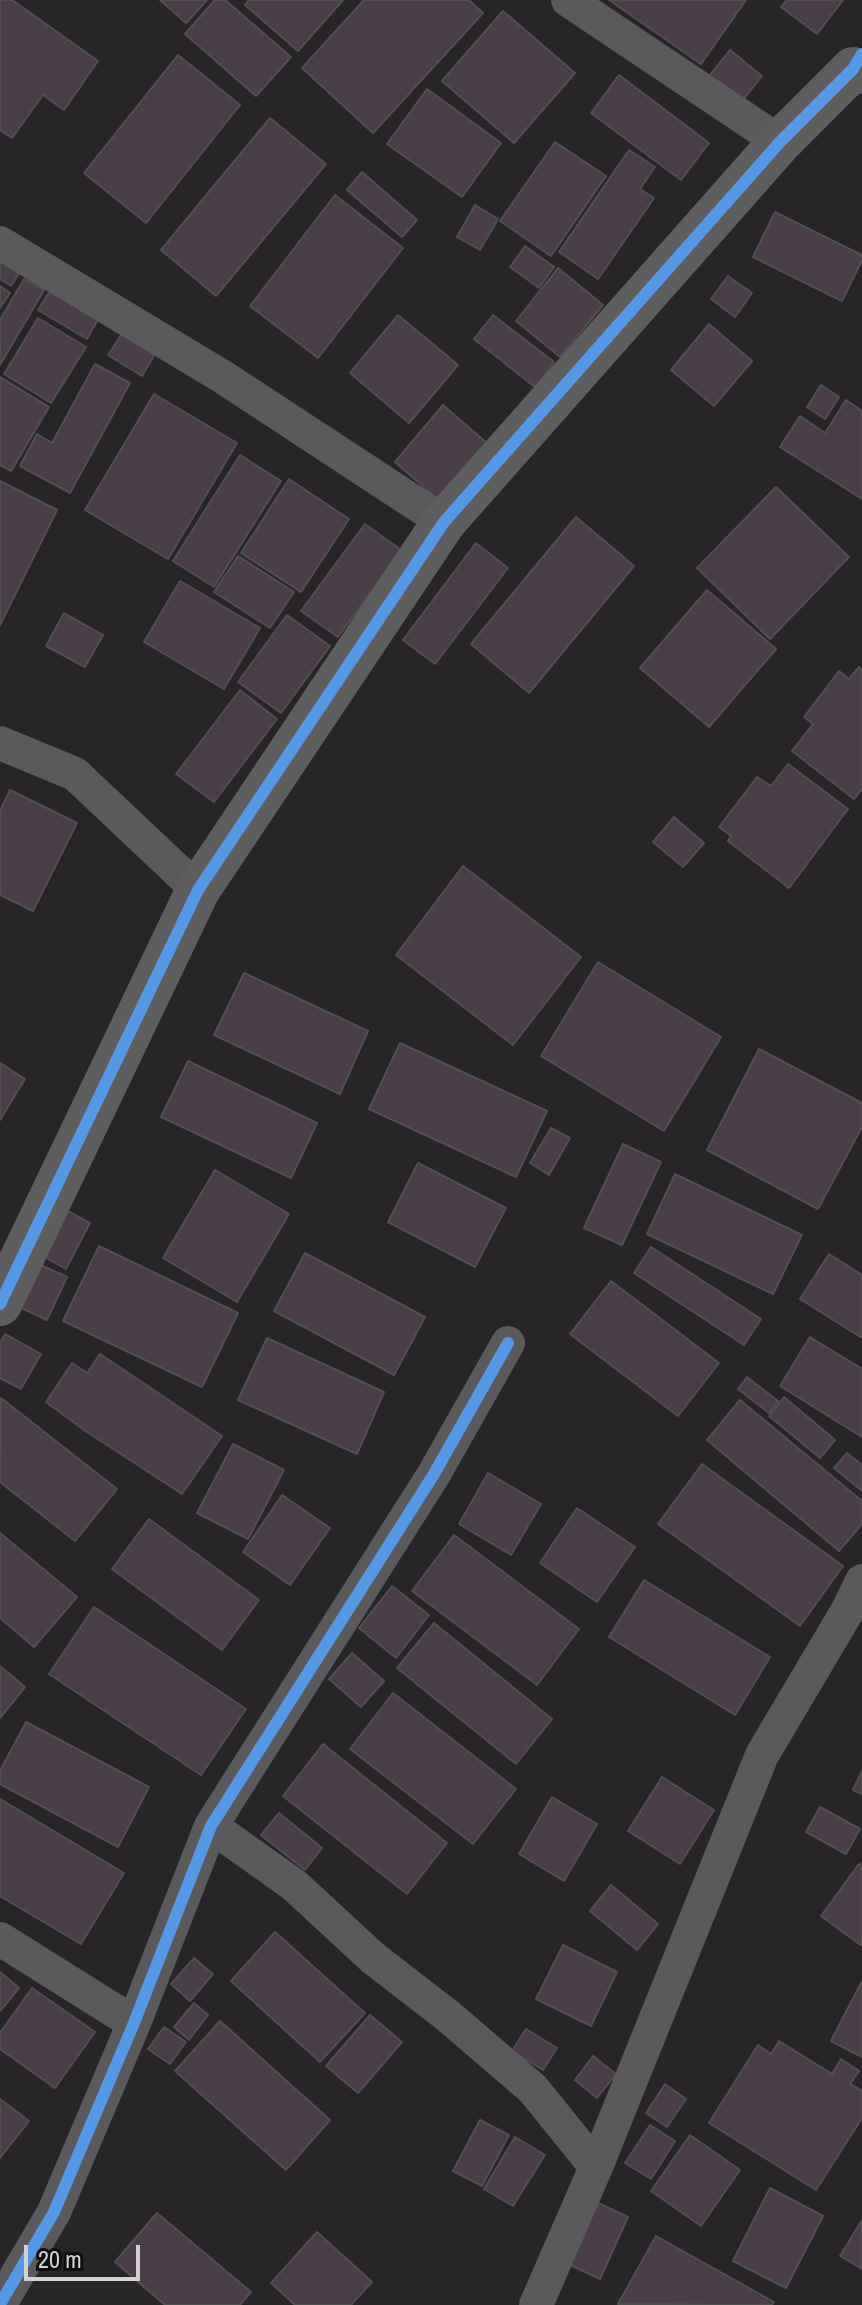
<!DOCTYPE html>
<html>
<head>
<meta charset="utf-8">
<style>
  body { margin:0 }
  #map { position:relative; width:862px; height:2305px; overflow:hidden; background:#282529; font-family:"Archivo Narrow",sans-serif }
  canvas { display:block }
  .scale { position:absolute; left:24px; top:2245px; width:116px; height:36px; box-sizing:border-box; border:4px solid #d4d1d5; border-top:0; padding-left:10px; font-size:24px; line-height:28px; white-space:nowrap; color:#d4d1d5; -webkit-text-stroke:6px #100e11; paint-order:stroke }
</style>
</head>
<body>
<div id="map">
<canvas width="862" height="2305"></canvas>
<div class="scale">20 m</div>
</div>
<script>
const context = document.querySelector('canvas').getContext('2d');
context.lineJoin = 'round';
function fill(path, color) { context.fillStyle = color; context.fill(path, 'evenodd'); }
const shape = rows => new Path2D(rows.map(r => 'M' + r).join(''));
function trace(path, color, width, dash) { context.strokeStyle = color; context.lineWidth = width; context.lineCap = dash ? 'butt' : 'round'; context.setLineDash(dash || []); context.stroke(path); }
const building = shape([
  [0,0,12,0,98,61,64,110,43,95,12,138,0,130,0,0],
  [160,0,207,0,186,23,160,0],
  [215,0,225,0,291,57,256,96,185,34,215,0],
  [249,0,343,0,298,51,245,5,249,0],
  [364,0,469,0,483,13,373,133,302,68,364,0],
  [609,0,746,0,701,64,609,0],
  [787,0,843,0,817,34,781,7,787,0],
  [503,11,575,73,514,143,442,81,503,11],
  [730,50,762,76,738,106,706,80,730,50],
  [178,55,240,105,146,223,84,173,178,55],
  [619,75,709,143,681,180,591,113,619,75],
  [427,89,501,143,462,197,387,144,427,89],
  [270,118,326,164,216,296,161,250,270,118],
  [555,142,606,176,551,256,500,221,555,142],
  [629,150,655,167,640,189,654,198,598,279,559,252,629,150],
  [362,172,417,220,402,237,347,190,362,172],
  [335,195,403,248,318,358,250,306,335,195],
  [475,205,498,219,480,250,457,237,475,205],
  [775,212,862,255,862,260,842,301,753,257,775,212],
  [525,246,554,267,539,288,510,267,525,246],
  [0,251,24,266,11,286,0,279,0,251],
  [558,268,603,305,560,357,516,321,558,268],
  [728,276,752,293,735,317,711,299,728,276],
  [24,279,44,290,0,365,0,320,24,279],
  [0,286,10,293,0,308,0,286],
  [52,288,100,316,87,339,38,310,52,288],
  [398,315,458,365,409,423,350,373,398,315],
  [493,315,554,362,535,387,474,339,493,315],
  [38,318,86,347,51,403,4,374,38,318],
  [709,324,752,361,714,406,671,370,709,324],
  [123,332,156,352,142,376,108,355,123,332],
  [95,364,130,383,70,493,20,466,37,434,52,443,95,364],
  [0,377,49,407,11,471,0,465,0,377],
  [821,385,839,397,825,419,807,407,821,385],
  [154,394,237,443,168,559,85,510,154,394],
  [846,400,862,411,862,499,780,447,800,416,825,433,846,400],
  [443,405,488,444,440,501,395,462,443,405],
  [240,455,281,481,214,587,173,561,240,455],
  [289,479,349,519,301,592,241,553,289,479],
  [0,481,57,510,0,625,0,481],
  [776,487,849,557,770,639,697,568,776,487],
  [576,517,634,566,529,693,471,644,576,517],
  [365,524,401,550,338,637,301,611,365,524],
  [476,543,508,568,435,664,403,640,476,543],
  [238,556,294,592,270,628,214,592,238,556],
  [180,581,260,628,224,689,144,642,180,581],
  [707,590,776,649,709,727,640,668,707,590],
  [64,613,103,635,85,667,46,646,64,613],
  [287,615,330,646,281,713,238,682,287,615],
  [859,667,862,670,862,789,854,799,792,751,813,724,804,717,839,671,849,679,859,667],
  [240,690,277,719,214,802,176,774,240,690],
  [788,764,848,809,789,888,728,841,731,836,719,827,757,777,771,786,788,764],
  [10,790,77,823,33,911,0,895,0,811,10,790],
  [674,817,704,843,683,867,653,842,674,817],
  [463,866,581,957,513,1045,396,955,463,866],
  [598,962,721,1037,664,1131,541,1056,598,962],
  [244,973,368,1031,340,1094,214,1035,244,973],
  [400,1043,547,1111,516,1177,369,1109,400,1043],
  [759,1049,862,1103,862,1127,818,1209,707,1150,759,1049],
  [188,1061,317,1123,291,1178,161,1117,188,1061],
  [0,1063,25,1079,0,1120,0,1063],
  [551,1128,570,1138,549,1175,530,1163,551,1128],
  [623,1144,661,1162,622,1245,584,1228,623,1144],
  [418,1163,506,1208,475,1267,388,1222,418,1163],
  [215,1170,289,1214,237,1302,163,1258,215,1170],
  [675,1174,802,1235,773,1294,647,1234,675,1174],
  [65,1209,90,1223,66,1269,41,1255,65,1209],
  [99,1246,238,1313,202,1387,63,1321,99,1246],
  [651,1247,761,1319,744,1345,634,1273,651,1247],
  [305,1253,425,1317,394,1375,274,1311,305,1253],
  [829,1254,862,1275,862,1338,800,1299,829,1254],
  [36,1263,67,1277,47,1320,17,1306,36,1263],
  [611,1281,719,1363,678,1416,570,1334,611,1281],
  [5,1334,41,1354,21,1389,0,1378,0,1343,5,1334],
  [810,1337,862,1369,862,1437,780,1386,810,1337],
  [267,1338,384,1392,357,1454,238,1400,267,1338],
  [100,1354,222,1436,182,1494,84,1430,46,1402,72,1363,87,1373,100,1354],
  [747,1377,778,1401,769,1413,738,1389,747,1377],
  [784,1397,835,1440,820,1458,769,1416,784,1397],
  [1,1398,117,1489,75,1541,0,1482,1,1398],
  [740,1400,862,1501,862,1524,839,1551,707,1440,740,1400],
  [233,1444,284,1470,248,1539,197,1513,233,1444],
  [847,1453,862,1465,862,1491,834,1468,847,1453],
  [702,1464,843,1566,800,1626,658,1524,702,1464],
  [488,1473,541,1504,511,1555,459,1524,488,1473],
  [282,1495,330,1528,290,1585,243,1552,282,1495],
  [577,1508,635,1547,597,1602,540,1563,577,1508],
  [149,1519,259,1600,222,1650,112,1569,149,1519],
  [0,1533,77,1597,34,1647,0,1618,0,1533],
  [454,1535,579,1629,537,1685,412,1591,454,1535],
  [644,1580,770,1657,735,1715,609,1637,644,1580],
  [392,1586,429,1615,396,1658,359,1628,392,1586],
  [94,1607,246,1709,201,1775,49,1674,94,1607],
  [434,1623,552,1719,516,1764,397,1668,434,1623],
  [352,1653,384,1681,361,1707,329,1679,352,1653],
  [0,1666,25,1687,0,1718,0,1666],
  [393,1693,516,1789,473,1844,350,1749,393,1693],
  [26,1722,149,1787,118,1847,0,1784,0,1771,26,1722],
  [323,1744,447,1843,407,1894,283,1796,323,1744],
  [862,1771,862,1794,853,1790,862,1771],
  [662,1777,714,1810,680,1864,628,1831,662,1777],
  [552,1797,597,1824,564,1881,519,1854,552,1797],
  [0,1799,124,1873,81,1944,0,1896,0,1799],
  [820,1807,860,1829,846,1854,806,1832,820,1807],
  [279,1813,322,1848,305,1870,261,1835,279,1813],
  [859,1864,862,1866,862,1946,821,1916,859,1864],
  [611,1885,658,1924,637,1950,590,1911,611,1885],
  [275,1932,365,2013,320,2062,231,1981,275,1932],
  [563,1945,617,1972,591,2026,536,1999,563,1945],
  [194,1958,213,1974,190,2001,171,1984,194,1958],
  [0,1972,19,1988,0,2011,0,1972],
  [861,1983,862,1983,862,2057,831,2041,861,1983],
  [32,1988,95,2032,55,2088,0,2049,0,2033,32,1988],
  [194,2003,208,2015,189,2040,174,2027,194,2003],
  [370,2015,402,2042,358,2093,326,2066,370,2015],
  [220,2021,330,2120,286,2170,175,2071,220,2021],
  [164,2027,186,2042,170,2064,148,2049,164,2027],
  [526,2029,557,2048,543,2070,512,2051,526,2029],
  [779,2041,832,2074,841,2059,859,2071,850,2084,862,2091,862,2118,816,2190,709,2123,758,2045,771,2054,779,2041],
  [593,2056,616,2074,597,2098,575,2080,593,2056],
  [665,2084,686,2099,667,2127,646,2113,665,2084],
  [0,2099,29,2121,0,2158,0,2099],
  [480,2120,509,2135,482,2186,453,2171,480,2120],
  [650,2125,675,2141,651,2179,625,2163,650,2125],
  [690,2135,740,2170,701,2226,651,2191,690,2135],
  [515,2137,545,2155,513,2206,484,2189,515,2137],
  [770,2188,823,2216,786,2288,733,2261,770,2188],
  [596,2202,628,2217,600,2279,568,2264,596,2202],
  [157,2213,251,2292,240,2305,165,2305,115,2262,157,2213],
  [862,2220,862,2269,840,2256,862,2220],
  [317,2232,372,2282,351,2305,295,2305,271,2283,317,2232],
  [656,2236,774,2302,772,2305,618,2304,656,2236]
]);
fill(building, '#493e46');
trace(building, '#514e51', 2);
trace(shape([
  [568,0,780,142],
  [0,243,223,377,444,522],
  [0,743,75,774,198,890],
  [211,1826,294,1885,373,1958,448,2016,533,2089,596,2167],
  [0,1939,134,2023],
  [0,2304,54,2212,134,2023,211,1826,434,1474,508,1343],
  [536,2305,596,2167,762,1755,848,1610,862,1581]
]), '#5a595b', 34);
trace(shape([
  [0,1304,198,890,444,522,780,142,853,69,862,72]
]), '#5e5e5f', 44);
trace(shape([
  [0,1304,198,890,444,522,780,142,853,69,862,54],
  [0,2304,54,2212,134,2023,211,1826,434,1474,508,1343]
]), '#5399e6', 12);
</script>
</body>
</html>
